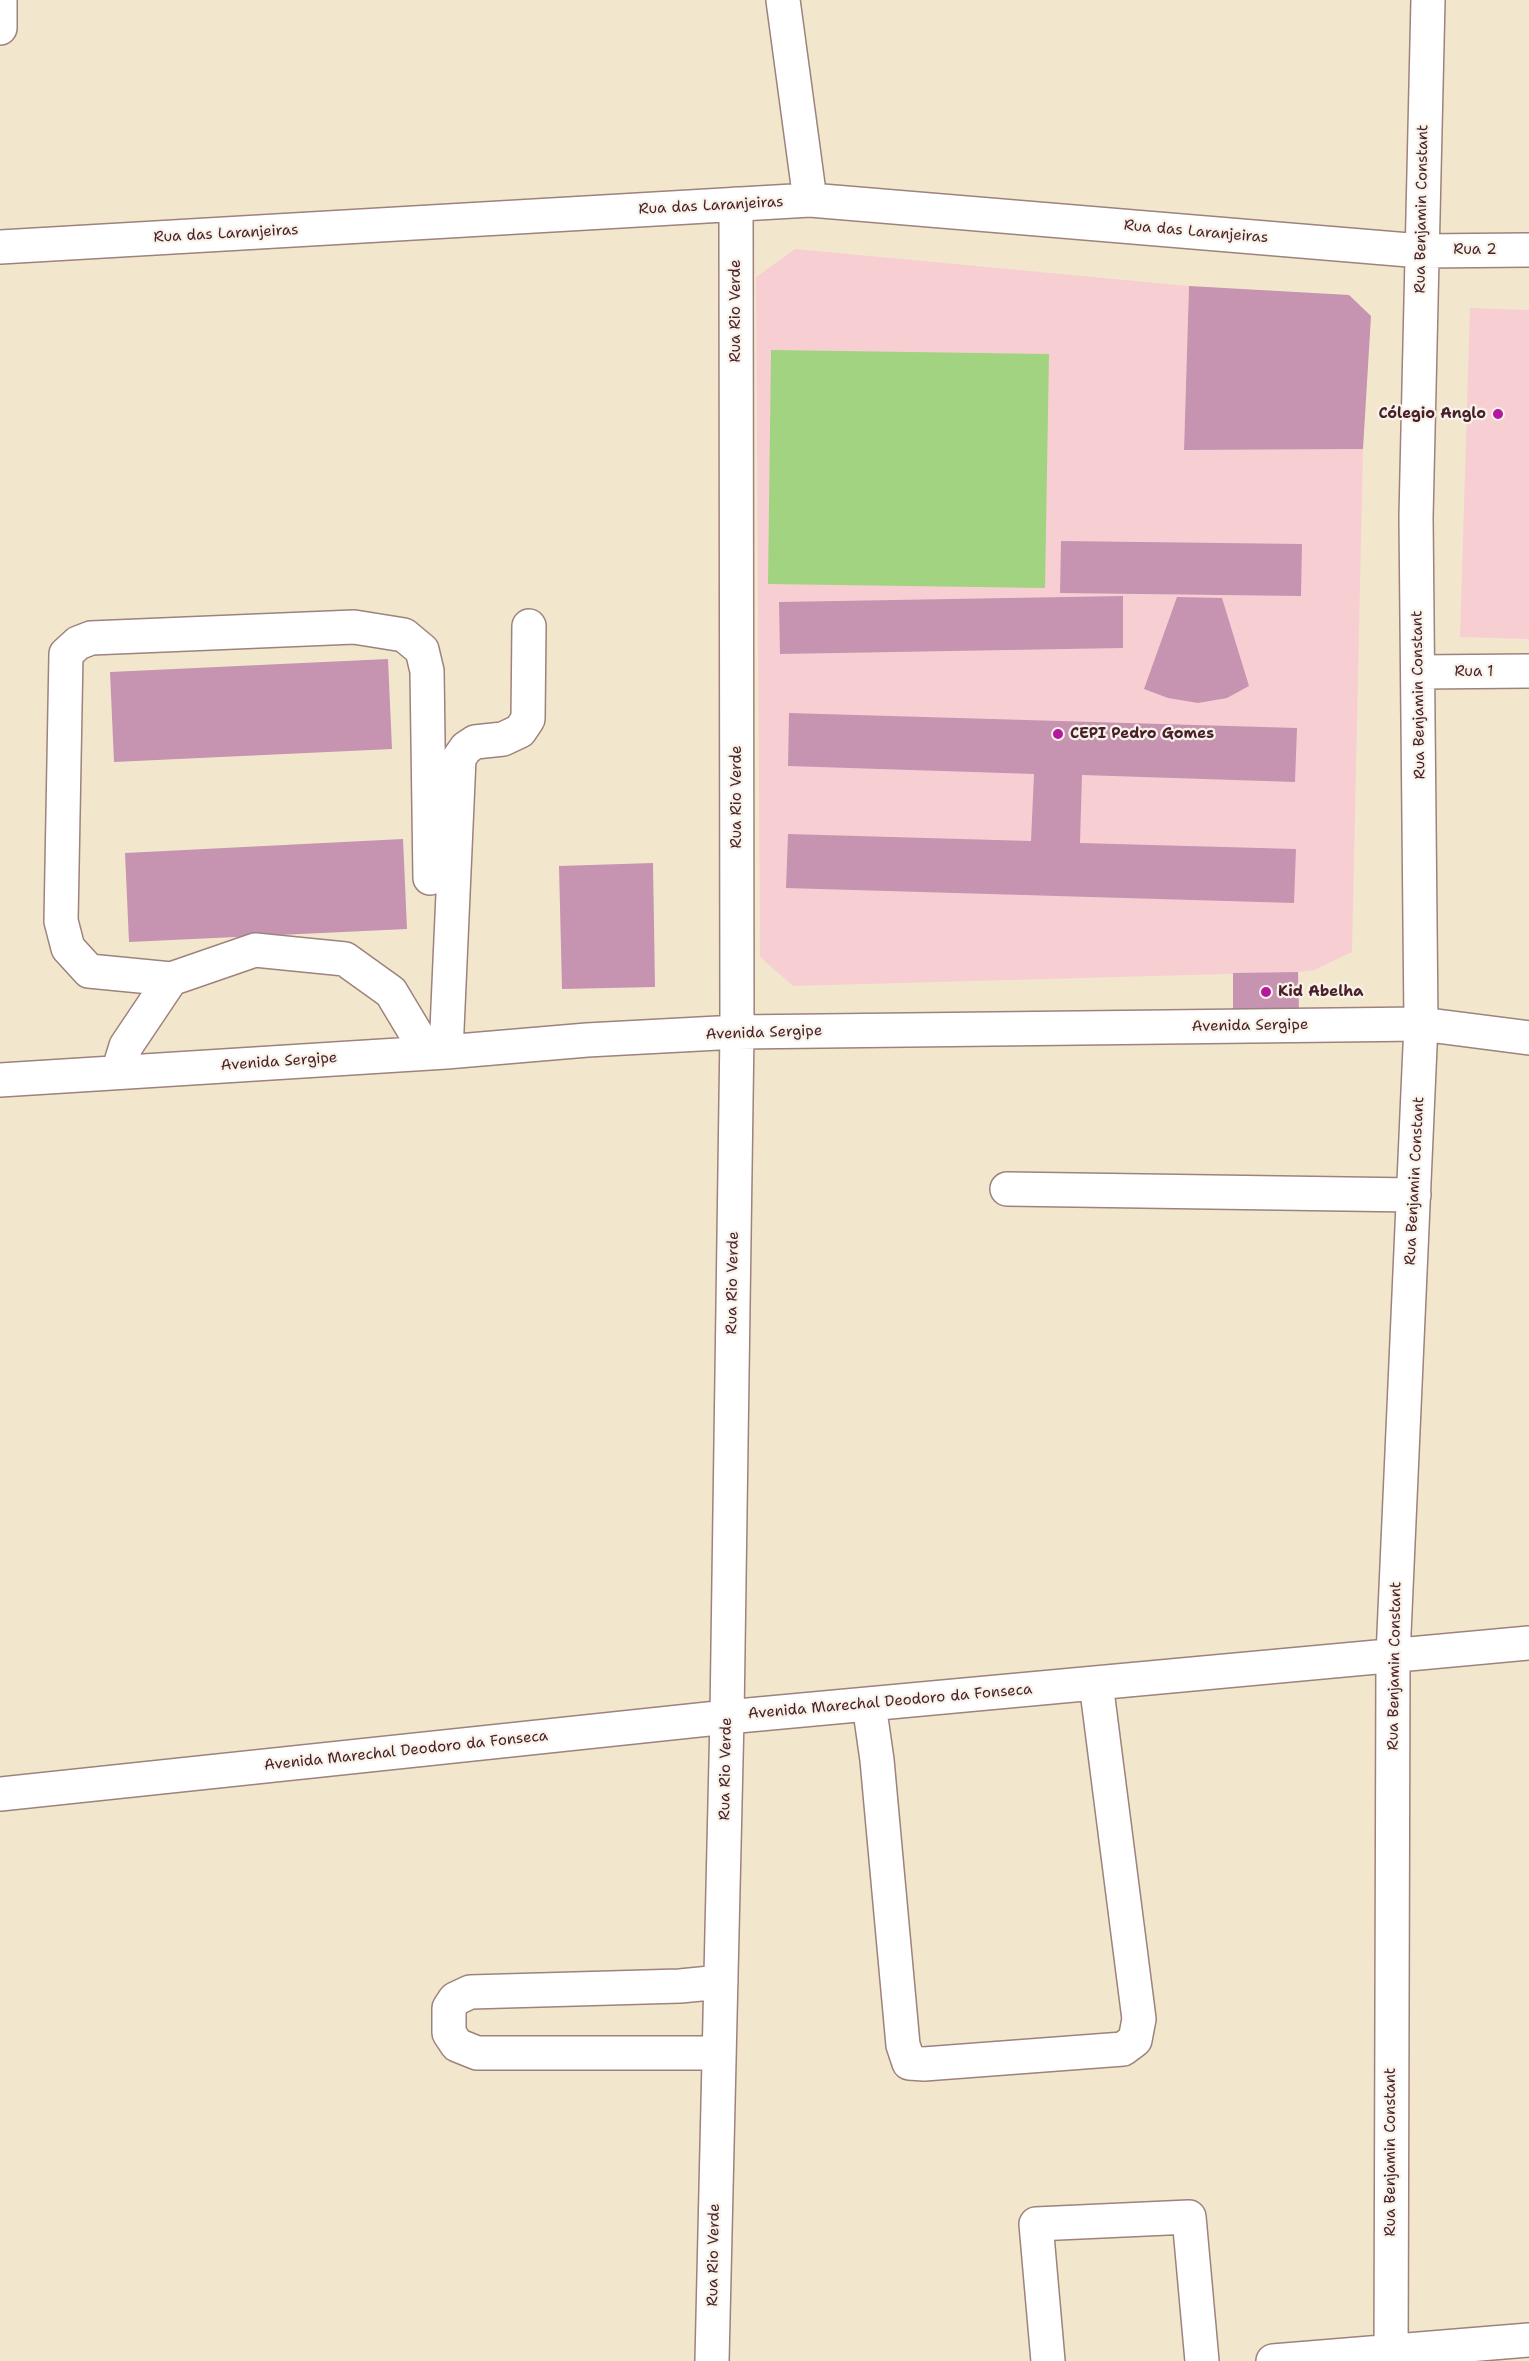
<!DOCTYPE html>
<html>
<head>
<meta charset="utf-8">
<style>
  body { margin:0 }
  canvas { display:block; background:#f2e6cd }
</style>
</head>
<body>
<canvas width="1529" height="2361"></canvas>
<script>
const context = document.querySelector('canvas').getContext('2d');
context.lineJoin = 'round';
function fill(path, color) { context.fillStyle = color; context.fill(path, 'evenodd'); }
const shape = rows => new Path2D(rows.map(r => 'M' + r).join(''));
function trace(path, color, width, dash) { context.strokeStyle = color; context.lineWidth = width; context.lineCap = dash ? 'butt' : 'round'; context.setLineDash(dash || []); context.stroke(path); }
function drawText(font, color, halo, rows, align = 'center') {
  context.font = font + ' "Shantell Sans",sans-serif'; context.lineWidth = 4.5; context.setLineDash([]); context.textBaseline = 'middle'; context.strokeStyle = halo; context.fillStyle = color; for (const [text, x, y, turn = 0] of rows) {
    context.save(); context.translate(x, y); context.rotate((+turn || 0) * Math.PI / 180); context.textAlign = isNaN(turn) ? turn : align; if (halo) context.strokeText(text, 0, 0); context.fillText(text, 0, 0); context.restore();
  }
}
fill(shape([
  [795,249,1189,286,1184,450,1363,449,1352,952,1314,970,1298,972,793,986,760,957,756,277],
  [1470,308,1529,310,1529,639,1460,637]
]), '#f7cfd3');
fill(shape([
  [771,350,1049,354,1045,588,768,584]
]), '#a2d381');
fill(shape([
  [1189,286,1349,295,1371,316,1363,449,1184,450],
  [1061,541,1302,544,1301,596,1060,593],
  [1123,596,1123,648,780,654,779,602],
  [1177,597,1222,598,1249,686,1227,698,1198,703,1168,698,1144,689],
  [388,659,392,749,114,762,110,672],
  [789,713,1297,728,1295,782,1082,775,1080,843,1296,849,1294,903,786,888,788,834,1031,841,1034,774,788,766],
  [403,839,407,929,129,942,125,853],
  [653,863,655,987,562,989,559,866],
  [1298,972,1299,1012,1233,1012,1233,973]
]), '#c694b1');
const minor = shape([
  [783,0,810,200],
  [0,28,0,0],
  [0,247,810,200,1421,251,1529,250],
  [1419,672,1529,671],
  [171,979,89,971,68,948,61,921,66,654,78,643,91,638,354,627,404,635,422,650,427,671,430,878],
  [446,1052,459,758,466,748,475,742,503,739,520,731,528,719,529,626],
  [118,1072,126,1046,171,979,255,950,345,959,391,992,427,1052],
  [0,1080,446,1052,587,1040,737,1032,1421,1024,1529,1038],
  [1007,1189,1414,1195],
  [869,1704,877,1760,903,2045,909,2063,924,2064,1123,2049,1135,2040,1139,2019,1096,1683],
  [0,1794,727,1717,1529,1643],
  [719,2053,477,2053,457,2045,449,2033,449,2008,455,1999,470,1992,680,1986,721,1982],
  [712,2361,727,1717,737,1032,736,204],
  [1048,2361,1036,2224,1189,2217,1202,2361],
  [1273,2361,1529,2340],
  [1391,2361,1393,1656,1421,1024,1416,517,1428,0]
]);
trace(minor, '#9e827c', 36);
trace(minor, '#fff', 33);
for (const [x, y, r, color] of [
  [1498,414,6,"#b5179e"],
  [1058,734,6,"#b5179e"],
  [1266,992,6,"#b5179e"]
]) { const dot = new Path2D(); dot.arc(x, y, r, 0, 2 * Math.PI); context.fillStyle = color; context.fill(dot); trace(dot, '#f7f3e8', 2); }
drawText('15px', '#4a1f2b', '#f7f3e8', [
  ["Rua das Laranjeiras",711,206,-3],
  ["Rua Benjamin Constant",1422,209,-89],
  ["Rua das Laranjeiras",1196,232,5],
  ["Rua das Laranjeiras",226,234,-3],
  ["Rua 2",1475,250],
  ["Rua Rio Verde",736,311,-90],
  ["Rua 1",1474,672],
  ["Rua Benjamin Constant",1419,695,-91],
  ["Rua Rio Verde",737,797,-90],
  ["Avenida Sergipe",1250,1026,-1],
  ["Avenida Sergipe",764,1033,-2],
  ["Avenida Sergipe",279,1062,-4],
  ["Rua Benjamin Constant",1415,1181,-87],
  ["Rua Rio Verde",733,1283,-89],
  ["Rua Benjamin Constant",1395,1666,-89],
  ["Avenida Marechal Deodoro da Fonseca",890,1702,-5],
  ["Avenida Marechal Deodoro da Fonseca",406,1751,-6],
  ["Rua Rio Verde",726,1769,-89],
  ["Rua Benjamin Constant",1391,2152,-90],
  ["Rua Rio Verde",714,2255,-89]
]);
drawText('bold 15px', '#4a1f2b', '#f7f3e8', [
  ["Cólegio Anglo",1486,414,"right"],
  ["CEPI Pedro Gomes",1070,734],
  ["Kid Abelha",1278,992]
], 'left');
</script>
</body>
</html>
